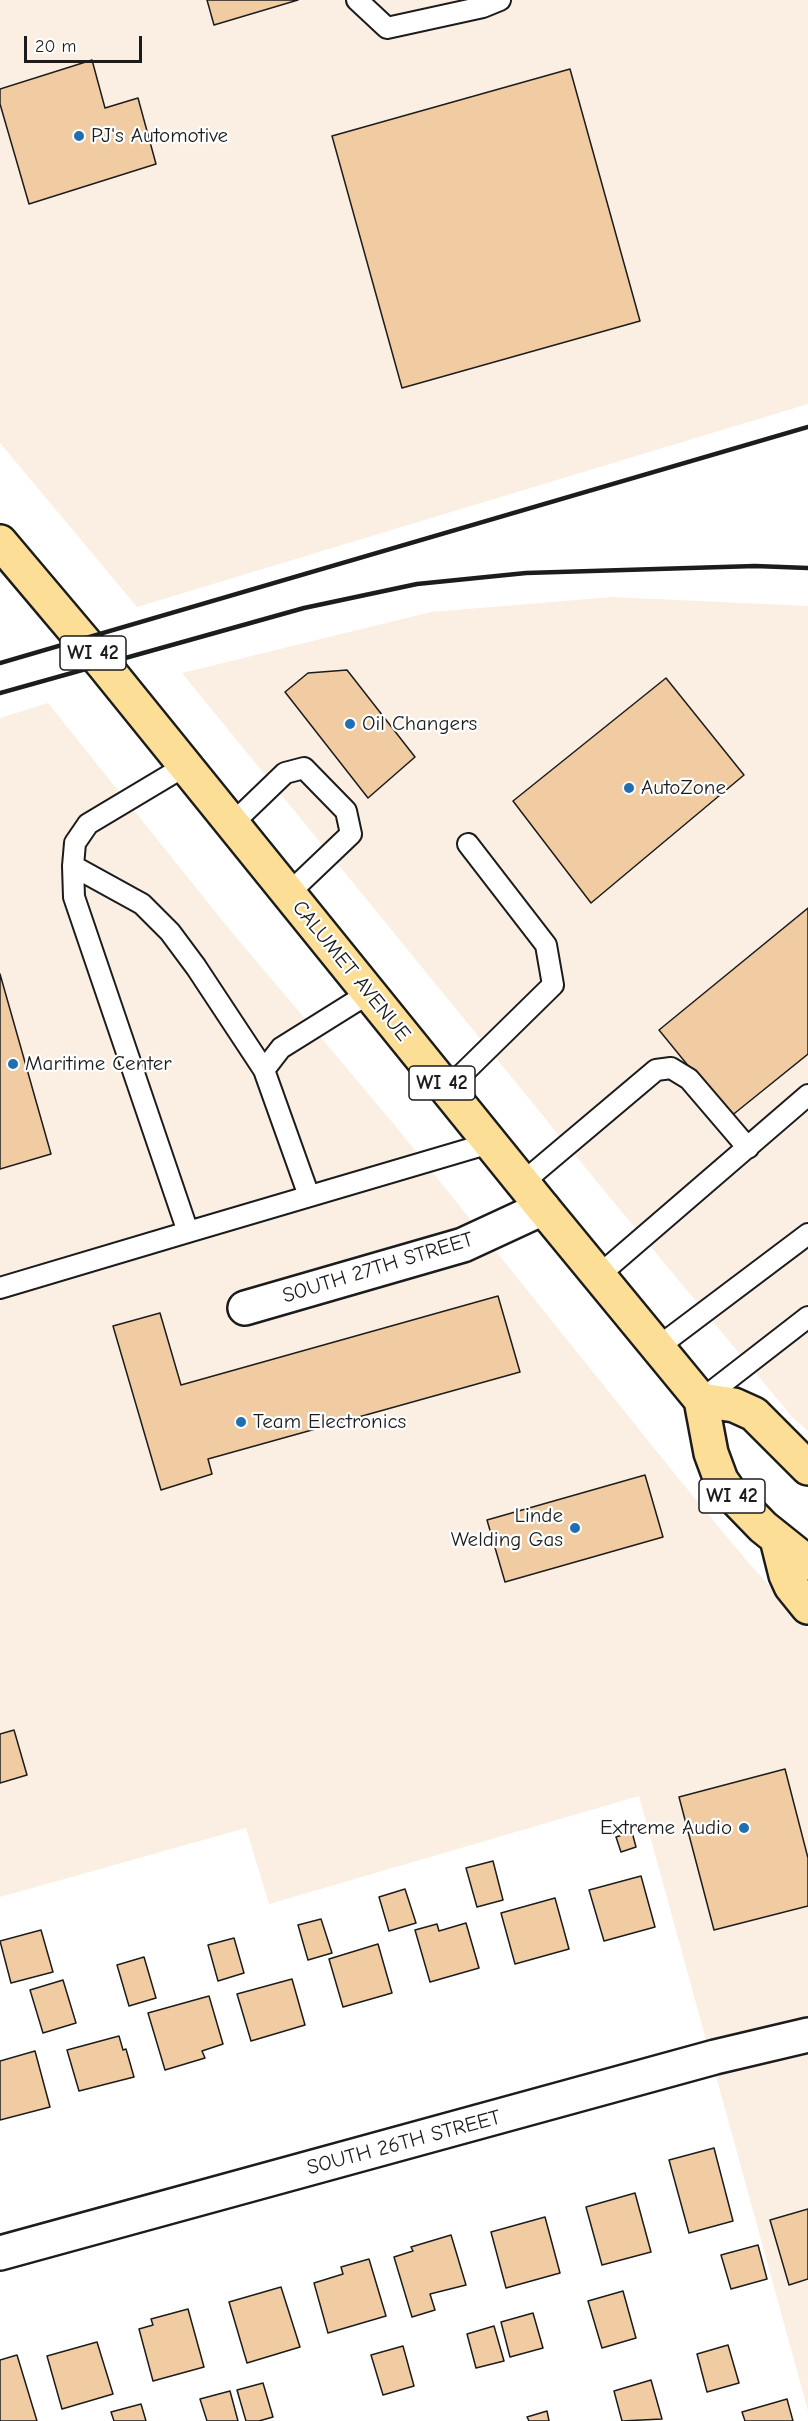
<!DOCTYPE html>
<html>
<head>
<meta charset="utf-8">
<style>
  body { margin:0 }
  #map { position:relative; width:808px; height:2421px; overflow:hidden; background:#fff; font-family:"Comic Neue",sans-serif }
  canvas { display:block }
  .scale { position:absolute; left:24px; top:36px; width:118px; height:27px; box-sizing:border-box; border:3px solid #1c1c1c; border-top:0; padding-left:8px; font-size:18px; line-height:21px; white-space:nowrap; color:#1c1c1c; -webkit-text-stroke:4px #fff; paint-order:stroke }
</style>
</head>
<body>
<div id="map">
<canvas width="808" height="2421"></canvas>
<div class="scale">20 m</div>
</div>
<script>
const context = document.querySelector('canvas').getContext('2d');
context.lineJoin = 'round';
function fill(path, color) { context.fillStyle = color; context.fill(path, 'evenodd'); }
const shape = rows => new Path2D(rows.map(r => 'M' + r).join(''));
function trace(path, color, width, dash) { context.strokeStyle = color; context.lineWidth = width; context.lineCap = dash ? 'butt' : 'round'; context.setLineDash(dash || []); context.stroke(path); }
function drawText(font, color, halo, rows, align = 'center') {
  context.font = font + ' "Comic Neue",sans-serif'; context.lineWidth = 4.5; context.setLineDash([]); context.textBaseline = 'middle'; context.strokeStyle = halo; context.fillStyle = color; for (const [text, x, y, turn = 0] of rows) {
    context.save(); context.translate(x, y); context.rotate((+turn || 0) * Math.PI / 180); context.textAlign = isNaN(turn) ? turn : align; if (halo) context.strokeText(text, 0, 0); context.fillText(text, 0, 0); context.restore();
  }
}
fill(shape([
  [0,0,808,0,808,404,137,607,0,443],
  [612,597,808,606,808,1431,793,1418,597,1182,182,673,431,612],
  [48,703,225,924,393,1123,674,1473,747,1561,808,1629,808,2411,639,1796,269,1904,246,1828,0,1897,0,718]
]), '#fbefe3');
const building = shape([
  [207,0,298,0,214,25,207,0],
  [92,60,105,108,138,98,156,164,29,204,0,104,0,89,92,60],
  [570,69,640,321,402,388,332,136,570,69],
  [347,670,415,757,368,798,285,692,308,673,347,670],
  [666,678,744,775,591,903,513,801,666,678],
  [808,908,808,1054,730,1117,659,1030,808,908],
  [0,974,51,1154,0,1169,0,974],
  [498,1296,520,1372,208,1459,212,1474,161,1490,113,1326,160,1313,181,1385,498,1296],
  [645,1475,663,1537,505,1582,487,1520,645,1475],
  [14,1730,27,1775,0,1783,0,1734,14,1730],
  [785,1769,808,1858,808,1906,714,1930,679,1797,785,1769],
  [632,1832,636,1847,621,1852,616,1837,632,1832],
  [493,1861,503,1900,477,1907,466,1868,493,1861],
  [641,1876,655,1927,604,1941,589,1890,641,1876],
  [405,1889,416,1923,389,1931,379,1897,405,1889],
  [555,1898,569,1949,515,1964,501,1913,555,1898],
  [321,1919,332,1953,308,1960,298,1925,321,1919],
  [466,1923,479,1968,430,1982,415,1930,437,1924,439,1931,466,1923],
  [41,1930,53,1972,11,1983,0,1941,41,1930],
  [234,1938,244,1973,218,1981,208,1945,234,1938],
  [378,1944,392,1993,343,2007,329,1959,378,1944],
  [144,1957,156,1998,129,2006,117,1965,144,1957],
  [292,1979,305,2025,251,2041,237,1994,292,1979],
  [63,1980,76,2023,43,2033,30,1990,63,1980],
  [209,1996,223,2044,202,2051,205,2058,165,2070,148,2013,209,1996],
  [119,2036,123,2050,126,2049,134,2077,79,2091,67,2050,119,2036],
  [35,2051,50,2107,0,2120,0,2061,35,2051],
  [714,2148,733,2221,689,2233,669,2160,714,2148],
  [635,2193,651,2252,602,2265,586,2207,635,2193],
  [808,2209,808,2279,789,2285,770,2220,808,2209],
  [545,2217,560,2273,506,2288,491,2232,545,2217],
  [451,2235,466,2285,430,2294,435,2310,412,2317,394,2257,413,2251,411,2247,451,2235],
  [758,2245,767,2279,731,2289,721,2255,758,2245],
  [369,2259,386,2316,328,2333,314,2283,343,2274,341,2267,369,2259],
  [281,2287,300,2347,247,2363,229,2302,281,2287],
  [623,2291,636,2338,602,2348,588,2301,623,2291],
  [188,2309,204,2367,153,2381,139,2329,153,2325,151,2319,188,2309],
  [533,2313,543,2348,510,2357,501,2322,533,2313],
  [494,2326,504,2361,476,2368,467,2334,494,2326],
  [97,2342,113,2394,62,2409,47,2356,97,2342],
  [728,2345,739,2383,707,2392,697,2354,728,2345],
  [403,2346,414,2386,383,2395,371,2355,403,2346],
  [17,2355,37,2421,0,2421,0,2360,17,2355],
  [651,2380,662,2419,622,2421,614,2391,651,2380],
  [263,2383,273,2417,259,2421,246,2421,237,2390,263,2383],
  [230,2391,238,2421,207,2421,200,2399,230,2391],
  [787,2399,793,2421,745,2421,742,2412,787,2399],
  [141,2404,146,2421,114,2421,111,2412,141,2404],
  [547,2411,549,2421,529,2421,527,2417,547,2411]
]);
fill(building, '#f1cba1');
trace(building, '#1c1c1c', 1.5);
const service = shape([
  [357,0,387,28,483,7,500,0],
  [185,766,88,824,75,843,73,866,74,897,188,1232,490,1143],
  [232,824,285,773,304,768,346,811,351,834,288,894],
  [73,866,142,904,170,932,196,967,264,1070],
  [447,1089,553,985,546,945,468,844],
  [522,1183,656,1070,671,1068,689,1079,748,1148],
  [309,1196,264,1070,281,1048,369,993],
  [598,1276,808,1095],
  [0,1288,188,1232],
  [658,1347,808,1234],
  [701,1400,808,1317]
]);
const minor = shape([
  [245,1308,463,1245,543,1208],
  [0,2253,715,2057,808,2035]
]);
const primary = shape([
  [0,542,103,664,543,1208,701,1400,711,1453,721,1480,730,1493,763,1527,808,1563],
  [701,1400,734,1405,754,1414,808,1468],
  [777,1539,786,1575,791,1586,808,1607]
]);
trace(service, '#1c1c1c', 24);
trace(minor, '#1c1c1c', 38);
trace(primary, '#1c1c1c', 38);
trace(service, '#fff', 20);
trace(minor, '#fff', 33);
trace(primary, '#fdde96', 33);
trace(shape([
  [0,663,808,427],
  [0,693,304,608,417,584,526,573,755,566,808,568]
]), '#1c1c1c', 4.5);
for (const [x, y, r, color] of [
  [79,136,6,"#1f6fb2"],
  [350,724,6,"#1f6fb2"],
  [629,788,6,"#1f6fb2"],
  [13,1064,6,"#1f6fb2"],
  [241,1422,6,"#1f6fb2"],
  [575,1528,6,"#1f6fb2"],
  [744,1828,6,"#1f6fb2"]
]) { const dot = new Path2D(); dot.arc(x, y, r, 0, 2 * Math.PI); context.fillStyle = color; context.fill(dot); trace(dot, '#fff', 2); }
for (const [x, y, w] of [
  [93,653,66],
  [442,1083,66],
  [732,1496,66]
]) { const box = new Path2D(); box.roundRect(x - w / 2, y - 17, w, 34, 4.5); context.fillStyle = '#fff'; context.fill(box); trace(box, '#1c1c1c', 1.5); }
drawText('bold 20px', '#1c1c1c', null, [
  ["WI 42",93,653],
  ["WI 42",442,1083],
  ["WI 42",732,1496]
]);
drawText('21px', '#1c1c1c', '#fff', [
  ["PJ's Automotive",91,136],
  ["Oil Changers",362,724],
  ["AutoZone",641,788],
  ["Maritime Center",25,1064],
  ["Team Electronics",253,1422],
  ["Linde",563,1516,"right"],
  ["Welding Gas",563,1540,"right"],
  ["Extreme Audio",732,1828,"right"]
], 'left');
drawText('21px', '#1c1c1c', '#fff', [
  ["CALUMET AVENUE",351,971,51],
  ["SOUTH 27TH STREET",378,1268,-17],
  ["SOUTH 26TH STREET",404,2143,-15]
]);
</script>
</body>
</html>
